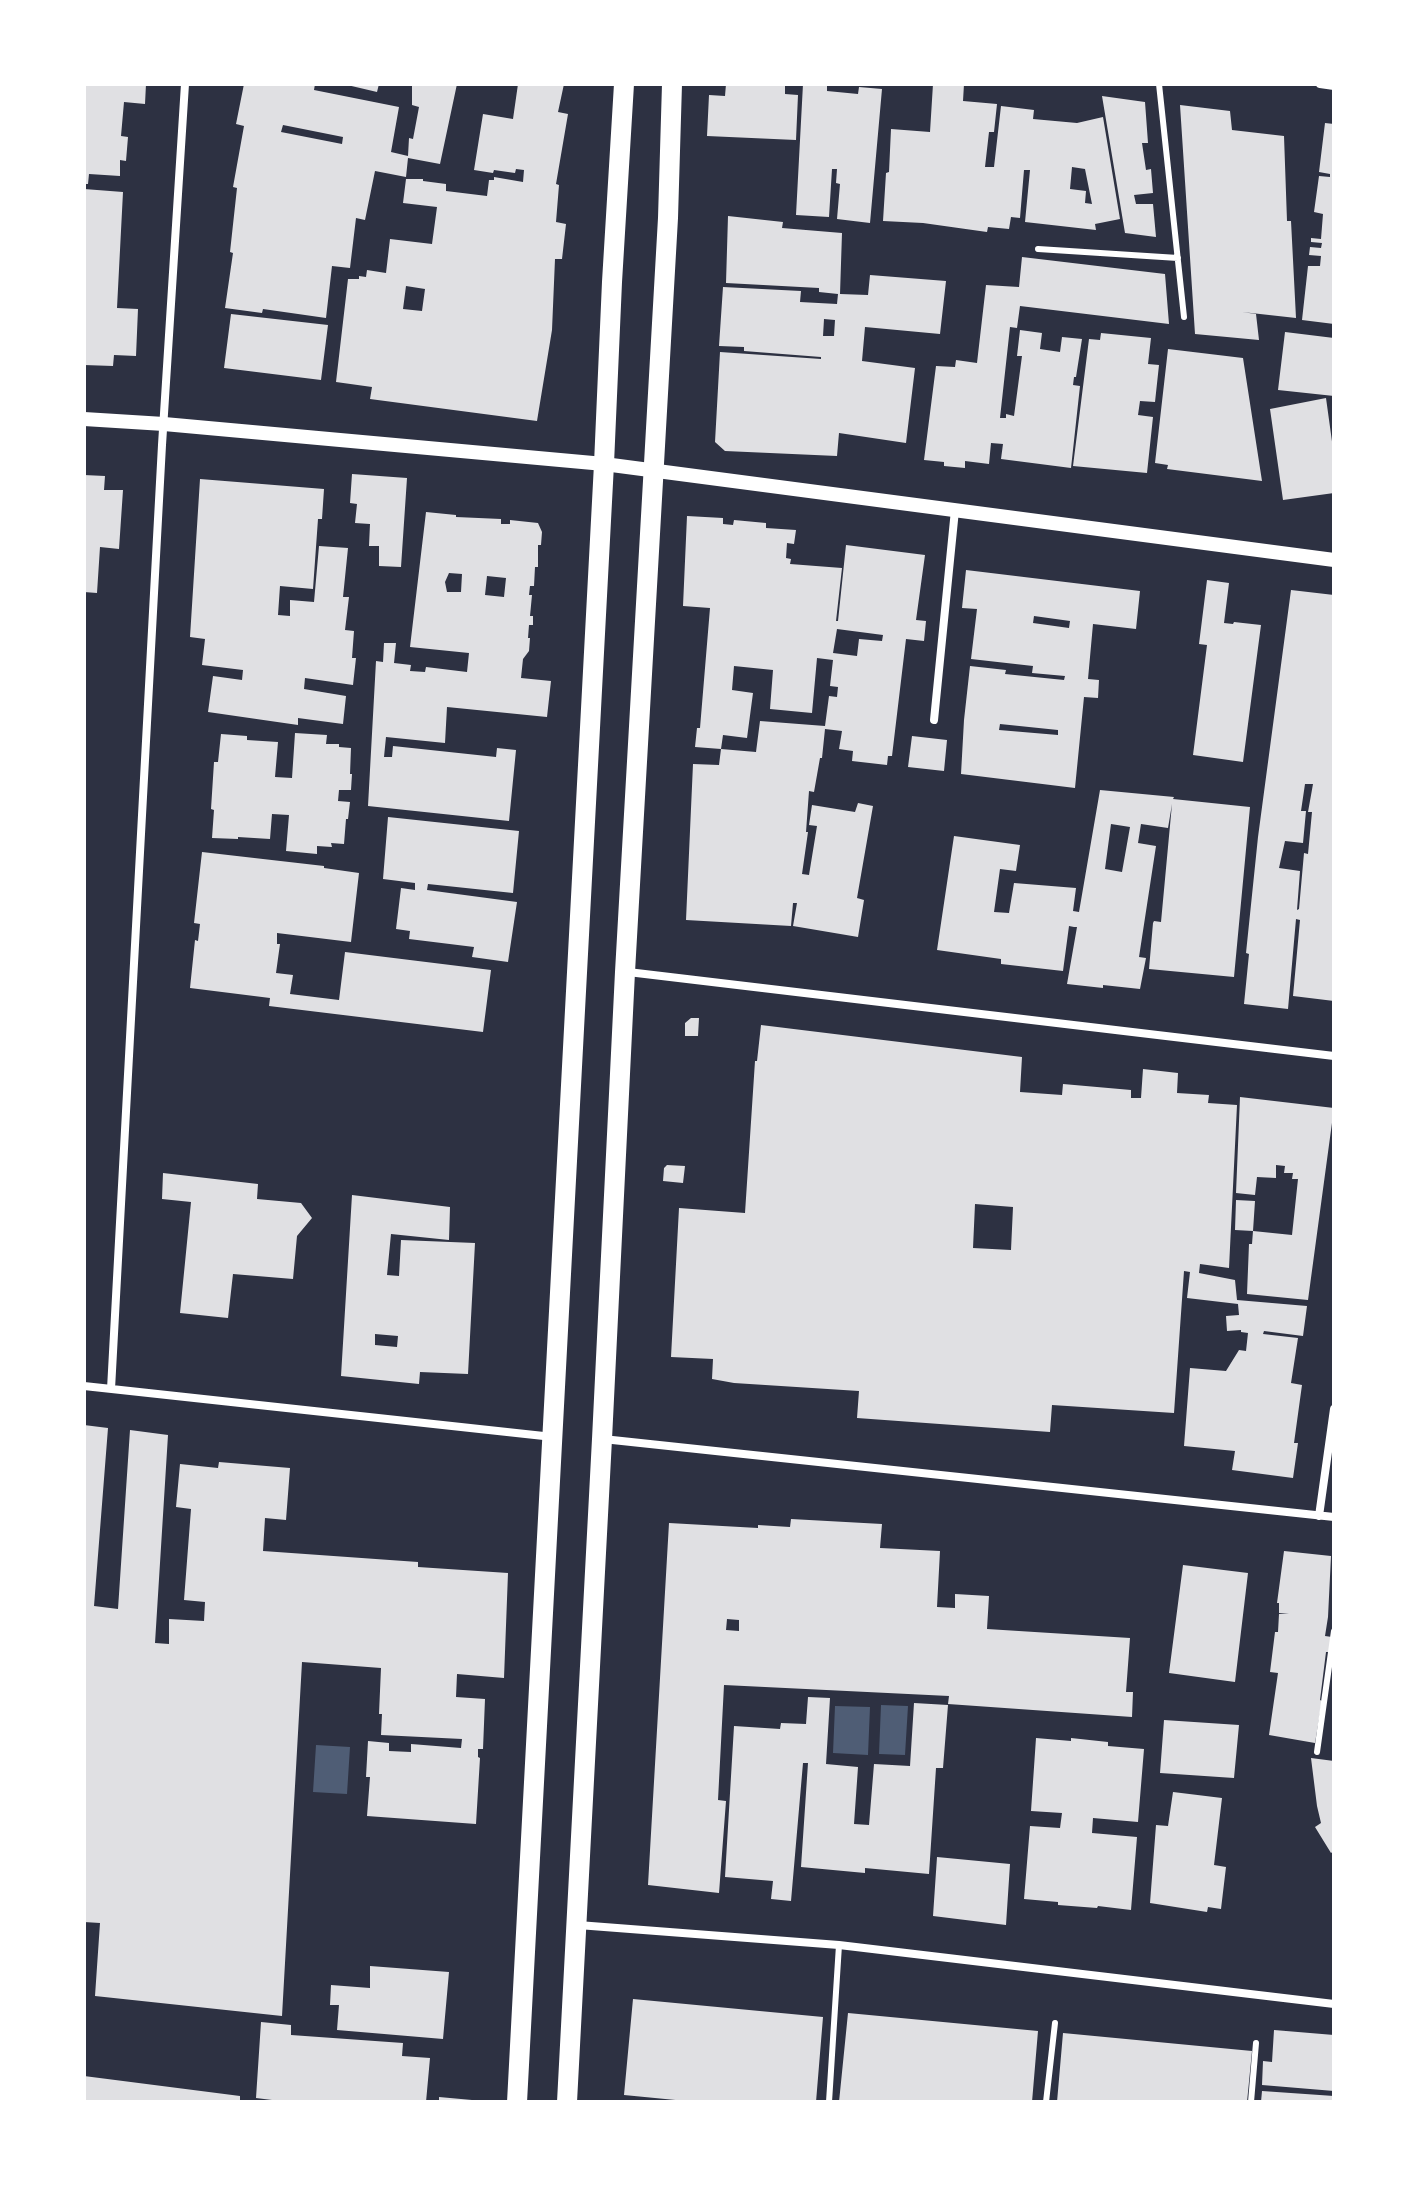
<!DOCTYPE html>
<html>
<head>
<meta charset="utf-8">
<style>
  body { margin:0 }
  #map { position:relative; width:1418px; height:2186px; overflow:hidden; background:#2d3142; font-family:Spectral,serif }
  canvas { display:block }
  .frame { position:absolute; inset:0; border:86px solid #fff; pointer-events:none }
</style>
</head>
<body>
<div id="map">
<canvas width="1418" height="2186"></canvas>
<div class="frame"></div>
</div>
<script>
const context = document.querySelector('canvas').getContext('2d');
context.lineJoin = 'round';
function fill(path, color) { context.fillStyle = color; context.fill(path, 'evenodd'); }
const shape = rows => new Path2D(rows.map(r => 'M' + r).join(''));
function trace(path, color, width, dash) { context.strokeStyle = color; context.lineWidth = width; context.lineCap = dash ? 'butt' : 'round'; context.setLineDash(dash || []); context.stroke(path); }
fill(shape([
  [881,1705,908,1706,905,1755,879,1754],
  [835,1706,870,1707,868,1755,833,1753],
  [316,1745,350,1747,347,1794,313,1792]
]), '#4f5d75');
fill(shape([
  [84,84,146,84,145,104,124,102,121,136,128,137,126,161,120,160,120,176,89,174,88,184,84,184],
  [244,84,315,84,314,90,399,107,391,152,408,156,409,138,413,139,419,107,412,105,412,84,457,84,440,164,408,158,406,177,375,171,365,220,356,218,350,268,332,266,326,318,263,309,262,313,225,308,233,253,230,252,237,188,233,187,244,126,236,124],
  [283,125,343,137,342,144,281,132],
  [343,84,379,84,377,92],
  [518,84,564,84,558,112,568,114,556,184,559,185,556,222,566,224,562,259,555,259,552,330,537,421,370,399,372,387,336,382,348,279,359,279,359,276,366,277,367,270,386,273,390,239,432,244,437,207,403,203,406,179,423,179,423,181,446,184,446,191,487,196,489,180,494,180,494,177,523,182,524,170,516,169,515,173,494,170,493,173,474,170,483,114,513,119],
  [406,286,425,289,422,311,403,309],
  [726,84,785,84,785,94,798,95,796,140,707,136,709,95,725,96],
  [803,84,827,84,827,91,858,94,859,87,882,89,870,223,837,219,840,184,836,183,837,169,832,169,829,217,796,215],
  [933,84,964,84,963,101,997,104,994,132,989,132,985,167,994,167,1001,106,1034,110,1033,119,1077,123,1103,117,1120,219,1095,224,1096,230,1025,222,1030,170,1024,170,1020,218,1011,217,1009,229,988,227,987,232,923,223,883,221,886,173,889,172,891,129,930,132],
  [1072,167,1085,169,1092,204,1085,203,1086,191,1070,189],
  [1102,96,1145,102,1148,143,1142,143,1146,170,1151,169,1153,193,1134,195,1136,204,1153,204,1156,237,1125,233],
  [1180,105,1230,111,1232,130,1284,136,1287,221,1291,221,1296,318,1242,312,1256,314,1259,340,1195,334],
  [1325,123,1334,124,1334,324,1302,320,1308,266,1320,266,1321,256,1309,255,1310,247,1321,248,1322,243,1311,242,1311,238,1321,239,1323,214,1314,212,1319,176,1330,177,1330,174,1319,172],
  [84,189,123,192,117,308,138,309,136,356,114,355,113,366,84,365],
  [728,216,783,222,782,228,842,233,840,294,868,295,870,275,946,281,940,334,865,327,862,361,915,368,906,443,839,433,837,456,725,451,715,442,720,352,821,359,821,357,744,351,744,347,719,346,723,287,801,291,800,302,837,304,838,294,819,292,819,288,726,283],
  [824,319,835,320,834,336,823,336],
  [1022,257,1165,274,1169,324,1020,306,1017,328,1010,327,1000,418,1006,418,1006,414,1014,416,1022,356,1017,356,1020,330,1042,333,1040,349,1060,352,1062,337,1082,339,1076,377,1074,377,1073,385,1080,386,1071,468,1001,459,1003,444,991,443,989,464,965,461,965,468,944,466,944,462,924,460,936,366,955,367,956,360,977,363,986,285,1019,287],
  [231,314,328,325,321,380,224,368],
  [1285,332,1334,338,1334,396,1278,390],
  [1101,333,1151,338,1148,364,1159,365,1155,402,1140,401,1138,415,1153,417,1147,473,1073,466,1089,339,1100,340],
  [1168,349,1243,358,1262,481,1167,469,1168,465,1155,463],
  [1326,398,1334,456,1334,493,1283,500,1270,409],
  [352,474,407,478,401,567,379,566,379,546,369,546,370,524,355,523,357,504,350,503],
  [84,475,105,476,104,490,123,490,119,549,100,547,97,593,84,592],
  [200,479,324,489,322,519,318,519,313,589,280,586,278,615,290,616,290,600,314,602,319,546,348,548,343,597,349,597,345,630,354,631,352,658,356,658,353,685,305,678,304,689,346,696,343,724,298,718,298,725,208,712,213,676,242,680,243,670,202,665,205,639,190,637],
  [426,512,456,515,456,517,501,519,501,524,510,524,510,520,538,523,542,532,541,545,538,545,538,567,535,567,534,586,530,586,529,595,532,595,530,616,533,616,533,625,529,625,528,638,530,638,529,651,523,659,521,678,551,681,547,717,447,707,445,743,386,737,384,757,392,757,393,746,496,757,497,748,516,750,509,821,368,806,376,661,383,662,384,643,396,643,394,663,411,665,410,671,425,672,426,667,467,672,469,653,410,647],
  [449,573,462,574,461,592,447,592,445,582],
  [487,576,506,578,504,597,485,595],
  [687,516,723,518,723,524,733,525,734,520,766,523,766,528,796,530,794,544,787,543,786,558,791,559,790,564,842,568,836,621,838,621,846,545,925,555,916,620,926,621,924,641,906,639,892,756,888,756,887,765,852,761,853,751,839,749,842,731,825,729,822,758,820,758,814,792,809,791,806,832,808,832,802,874,809,875,817,826,809,825,812,805,855,812,858,803,873,806,857,898,864,900,858,937,793,926,797,903,793,903,791,926,686,920,693,764,719,765,721,749,756,752,760,721,825,726,829,696,837,697,838,687,830,686,833,660,817,658,812,713,770,709,773,670,734,666,732,690,753,693,747,738,723,735,721,749,695,747,697,728,700,728,710,608,683,606],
  [837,629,883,635,882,641,859,639,857,656,833,653],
  [966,570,1140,591,1136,629,1093,624,1088,679,1099,680,1098,698,1084,697,1075,788,961,774,964,720,970,666,1006,670,1005,674,1064,680,1065,676,1032,673,1033,666,971,659,977,609,962,608],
  [1034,616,1070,621,1069,628,1033,623],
  [1000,724,1058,730,1058,735,999,730],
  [1207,580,1229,583,1224,623,1233,624,1234,622,1261,625,1243,762,1193,755,1207,645,1199,644],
  [1291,590,1334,595,1334,1001,1293,996,1300,920,1296,919,1288,1009,1244,1004,1249,954,1246,953,1258,837],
  [1305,784,1313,784,1308,812,1312,812,1308,854,1304,853,1299,909,1297,910,1300,871,1279,868,1285,841,1303,843,1306,811,1301,811],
  [295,733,327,735,326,744,339,744,339,747,351,748,350,774,352,774,351,790,339,790,338,801,350,802,348,819,346,819,344,844,331,843,332,847,317,846,317,854,286,851,289,815,272,814,270,839,238,837,238,839,212,838,214,810,211,809,214,762,218,762,221,734,247,736,247,740,278,742,275,777,292,778],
  [912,736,947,740,944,771,908,767],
  [1100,790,1174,797,1173,799,1250,807,1234,977,1149,969,1153,923,1154,921,1161,922,1172,804,1168,828,1141,824,1138,843,1156,846,1139,957,1146,958,1140,989,1103,985,1103,988,1067,984,1077,927,1074,927,1069,926,1063,971,1001,964,1001,959,937,950,954,836,1020,845,1016,871,1000,869,994,912,1009,913,1014,883,1076,888,1073,911,1079,912],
  [1111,824,1130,827,1122,872,1105,869],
  [388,817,519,831,513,893,428,884,427,890,517,902,508,962,472,957,474,947,409,939,410,931,396,929,401,888,415,890,415,883,383,879],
  [202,852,324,866,324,868,359,873,351,942,277,933,277,944,280,944,276,973,293,975,290,994,339,1000,345,952,491,970,483,1032,269,1006,270,998,190,988,195,940,198,941,200,924,194,923],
  [691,1018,699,1018,698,1036,685,1036,685,1023],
  [761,1025,1022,1057,1020,1092,1062,1095,1063,1084,1131,1090,1131,1098,1141,1098,1143,1069,1178,1073,1177,1093,1209,1095,1208,1103,1237,1105,1229,1268,1200,1264,1199,1273,1235,1280,1237,1300,1307,1306,1303,1336,1264,1331,1263,1334,1298,1338,1291,1383,1302,1385,1294,1443,1298,1443,1293,1478,1232,1470,1235,1451,1184,1446,1190,1368,1226,1371,1239,1350,1246,1351,1248,1333,1241,1332,1241,1330,1227,1331,1226,1316,1239,1315,1238,1304,1187,1298,1190,1272,1184,1271,1174,1413,1052,1405,1050,1432,857,1418,859,1391,734,1383,712,1379,713,1359,671,1357,679,1208,745,1213,755,1061,757,1061],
  [975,1204,1013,1207,1011,1250,973,1248],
  [1240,1097,1334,1108,1308,1300,1247,1294,1249,1244,1252,1244,1253,1231,1292,1235,1298,1179,1292,1179,1293,1173,1284,1173,1285,1166,1276,1165,1276,1178,1257,1177,1255,1195,1236,1193],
  [667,1165,685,1166,683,1183,663,1181,664,1168],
  [163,1173,258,1184,257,1199,301,1203,312,1218,297,1236,293,1279,233,1274,228,1318,180,1313,191,1202,162,1199],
  [352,1195,450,1207,449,1240,391,1234,387,1275,399,1276,401,1240,475,1243,468,1374,420,1372,419,1384,341,1376],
  [375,1334,398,1336,397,1347,375,1345],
  [1236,1200,1255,1201,1253,1231,1235,1230],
  [84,1425,108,1428,94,1606,118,1609,130,1430,168,1435,155,1643,169,1644,169,1619,204,1621,205,1602,184,1600,191,1509,176,1507,180,1464,218,1468,219,1462,290,1468,286,1520,265,1518,263,1551,418,1562,418,1567,508,1573,504,1678,457,1674,456,1697,485,1699,483,1749,478,1749,478,1757,480,1758,476,1824,367,1816,370,1777,366,1777,368,1741,389,1743,389,1751,411,1752,411,1744,461,1748,462,1739,381,1735,382,1714,379,1714,381,1668,302,1662,282,2016,95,1996,100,1923,84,1922],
  [791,1519,882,1524,880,1548,940,1551,937,1607,955,1608,955,1594,989,1596,987,1629,1130,1638,1126,1692,1133,1692,1132,1717,948,1704,949,1696,724,1685,718,1800,726,1801,719,1893,648,1885,669,1523,758,1528,758,1525,790,1527],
  [727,1619,739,1620,739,1631,726,1630],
  [1284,1551,1331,1556,1328,1617,1325,1636,1332,1637,1330,1652,1326,1652,1320,1700,1322,1701,1315,1743,1269,1735,1278,1673,1270,1672,1275,1632,1278,1632,1279,1614,1289,1614,1279,1613,1279,1603,1277,1603],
  [1183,1565,1248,1573,1235,1682,1169,1673],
  [808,1697,830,1698,826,1764,858,1767,854,1824,869,1825,874,1764,910,1766,914,1703,948,1705,943,1768,936,1768,929,1874,865,1868,865,1873,801,1867,808,1763,803,1763,791,1901,771,1899,773,1881,725,1877,734,1726,780,1729,781,1723,806,1724],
  [1164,1720,1239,1725,1234,1778,1160,1773],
  [1036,1738,1071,1741,1071,1738,1108,1742,1108,1746,1144,1749,1138,1822,1093,1818,1092,1833,1137,1837,1131,1910,1098,1906,1097,1908,1058,1905,1058,1902,1024,1899,1030,1826,1060,1828,1062,1813,1031,1811],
  [1311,1758,1334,1761,1334,1851,1331,1853,1315,1827,1321,1823,1317,1806],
  [1173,1792,1222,1798,1214,1865,1226,1867,1221,1909,1208,1907,1207,1912,1150,1903,1156,1825,1168,1826],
  [937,1857,1010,1864,1006,1925,933,1916],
  [370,1966,449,1972,443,2039,337,2030,339,2005,330,2005,331,1985,370,1988],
  [633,1999,823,2017,816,2102,696,2102,624,2095],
  [848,2013,1038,2031,1032,2102,839,2102],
  [261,2022,291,2025,291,2035,403,2043,402,2056,430,2058,426,2102,288,2102,256,2098],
  [1274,2030,1334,2035,1334,2091,1262,2085,1263,2061,1272,2062],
  [1063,2033,1252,2051,1247,2102,1057,2102],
  [84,2076,240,2096,240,2102,84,2102],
  [1262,2091,1334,2096,1334,2102,1261,2102],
  [439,2097,472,2100,472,2102,439,2102]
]), '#e0e0e3');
trace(shape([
  [1159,84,1184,317],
  [1038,249,1178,258],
  [1317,1752,1334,1631],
  [829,2102,839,1945],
  [1046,2102,1055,2023],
  [1251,2102,1256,2043]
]), '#fff', 6);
trace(shape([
  [1320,84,1334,86],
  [934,720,955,510],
  [628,972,1334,1056],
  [84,1386,553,1437],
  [111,1389,162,445,185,84],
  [603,1439,1334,1517],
  [1319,1516,1334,1409],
  [578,1925,839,1945,1334,2004]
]), '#fff', 8);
trace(shape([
  [84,419,164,424,604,464,1334,560]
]), '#fff', 14);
trace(shape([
  [517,2102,604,464,612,282,624,84],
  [567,2102,602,1439,625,972,668,218,672,84]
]), '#fff', 20);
</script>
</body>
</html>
